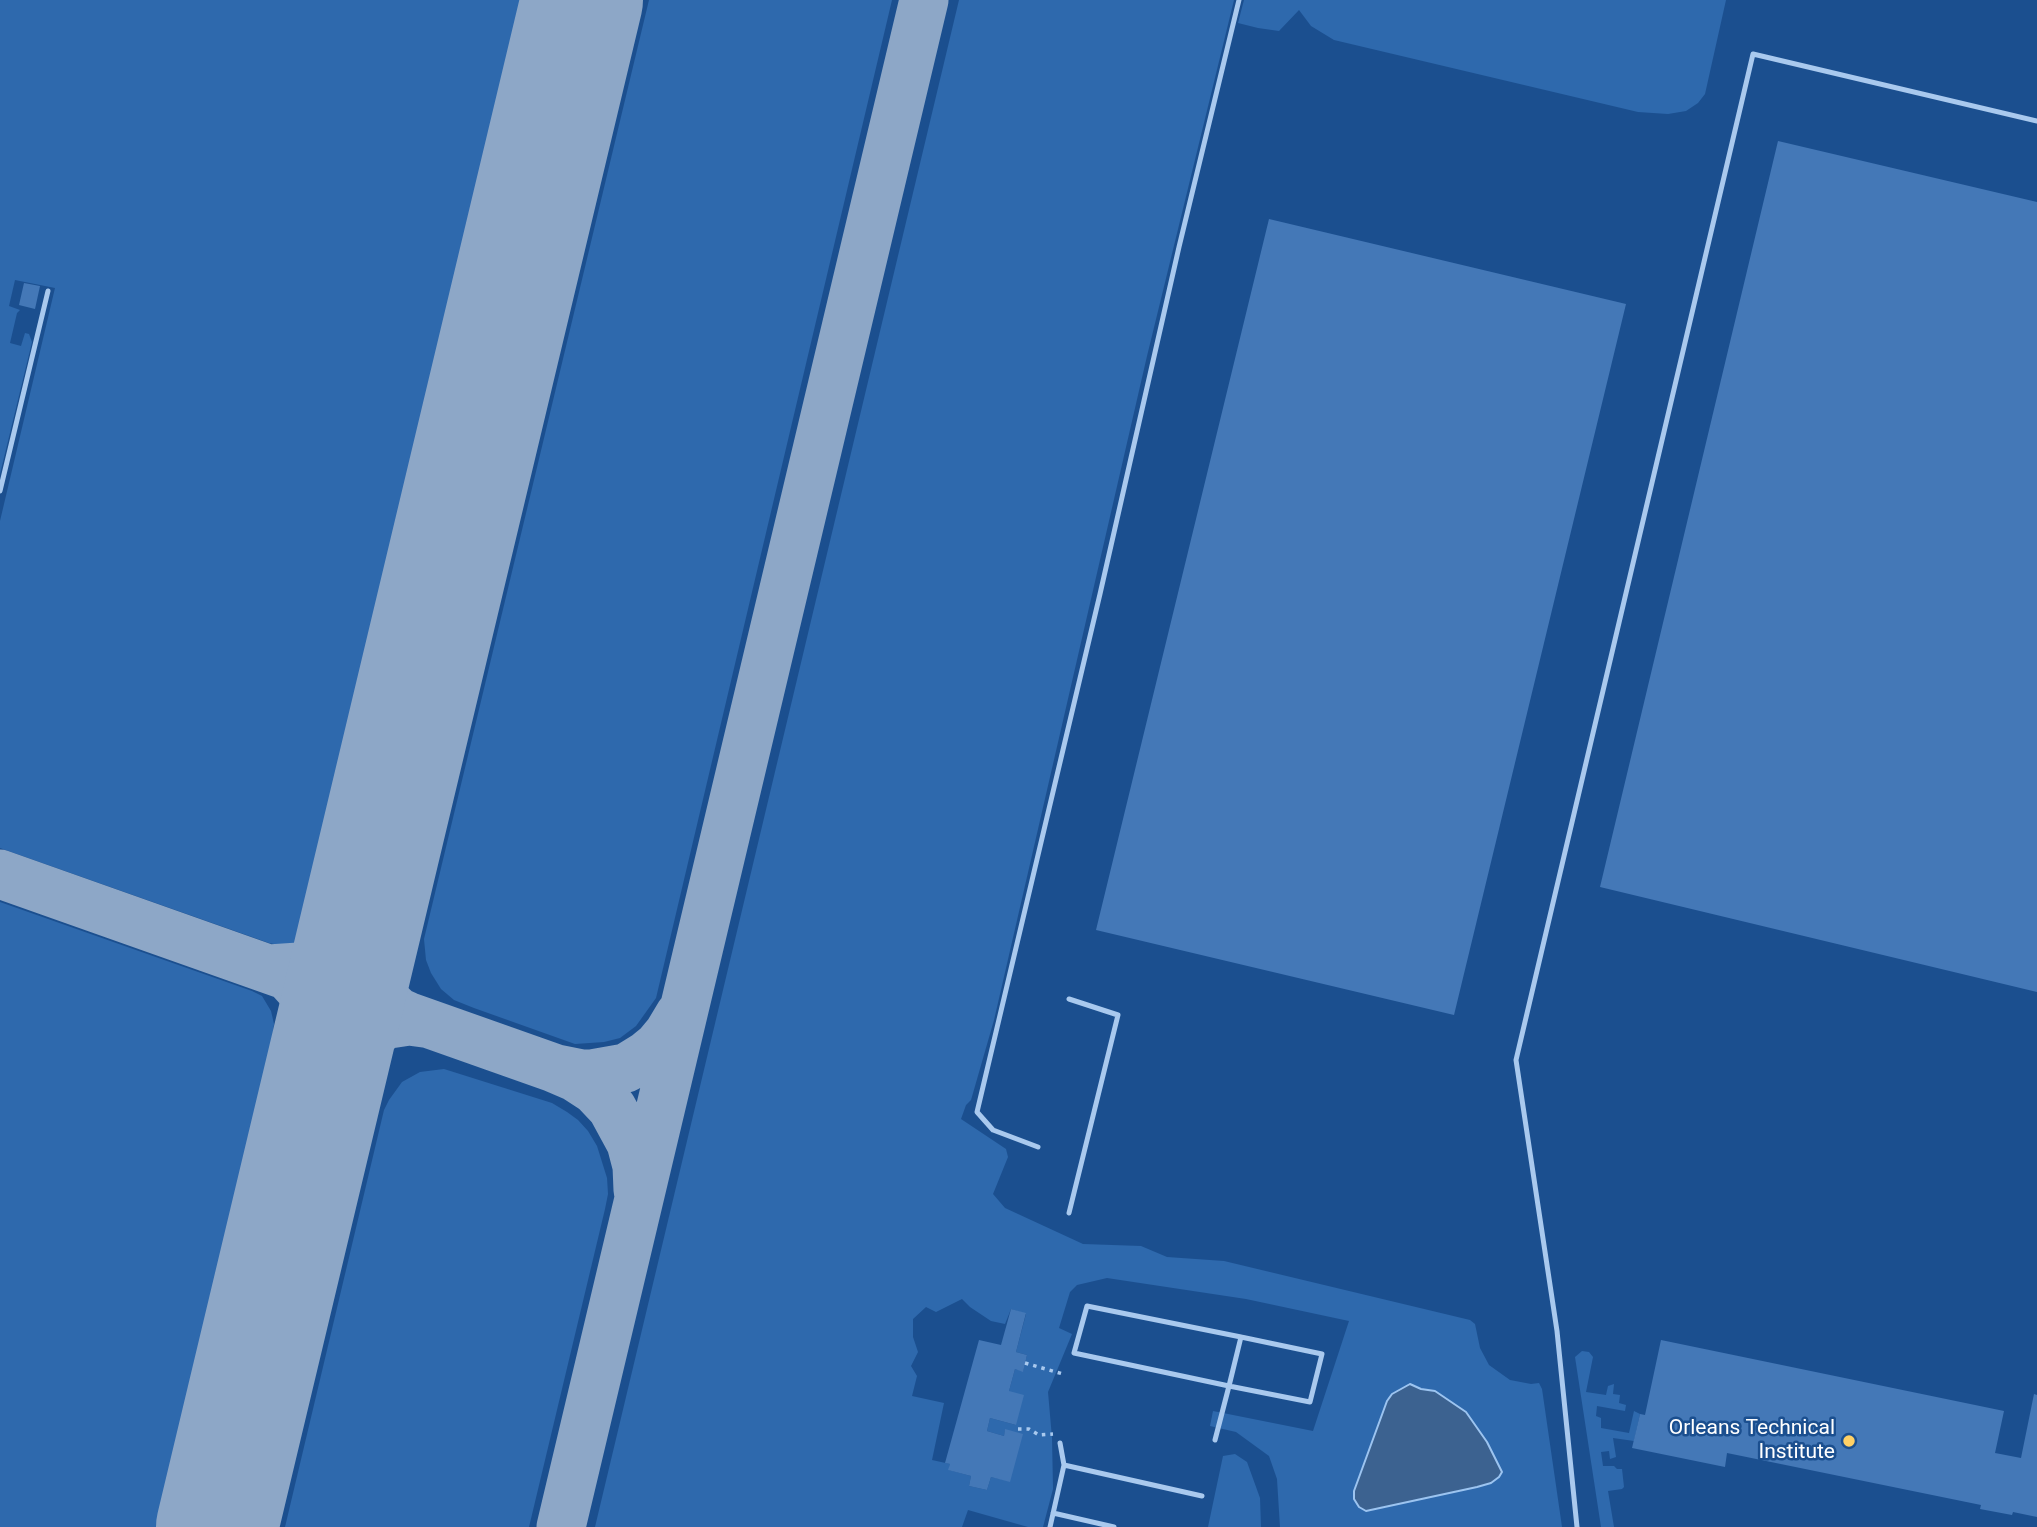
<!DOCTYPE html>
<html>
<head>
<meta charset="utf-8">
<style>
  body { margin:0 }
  canvas { display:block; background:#1b4f8f }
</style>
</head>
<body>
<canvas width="2037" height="1527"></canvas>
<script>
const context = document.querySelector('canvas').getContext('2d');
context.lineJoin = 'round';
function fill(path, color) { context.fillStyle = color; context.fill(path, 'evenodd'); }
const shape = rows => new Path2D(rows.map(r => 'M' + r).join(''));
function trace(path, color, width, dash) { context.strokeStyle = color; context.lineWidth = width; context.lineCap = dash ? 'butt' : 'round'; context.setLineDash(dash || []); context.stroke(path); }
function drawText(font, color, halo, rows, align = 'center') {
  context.font = font + ' Roboto,sans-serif'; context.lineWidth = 5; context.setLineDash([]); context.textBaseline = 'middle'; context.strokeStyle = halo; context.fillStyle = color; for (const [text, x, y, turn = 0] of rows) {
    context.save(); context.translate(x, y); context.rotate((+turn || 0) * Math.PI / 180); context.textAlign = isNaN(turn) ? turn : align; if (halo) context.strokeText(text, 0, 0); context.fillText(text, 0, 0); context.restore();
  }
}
fill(shape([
  [0,0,520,0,295,945,283,946,269,943,0,848,0,521,55,288,15,280,9,306,20,310,17,313,10,343,21,346,25,333,29,334,32,342,0,474],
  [649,0,892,0,656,998,636,1026,620,1038,604,1042,575,1044,474,1008,454,1000,441,989,431,973,426,960,424,939],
  [959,0,1234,0,1147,356,994,1020,971,1100,966,1105,961,1119,1006,1149,1008,1157,993,1194,1005,1208,1083,1244,1141,1246,1167,1257,1224,1261,1470,1320,1475,1324,1480,1348,1489,1365,1510,1380,1531,1384,1539,1383,1542,1389,1562,1527,1280,1527,1277,1479,1269,1456,1236,1432,1210,1426,1213,1411,1313,1431,1349,1321,1246,1299,1107,1278,1077,1285,1070,1292,1059,1328,1072,1334,1048,1392,1052,1438,1053,1489,1043,1527,1028,1527,968,1510,962,1527,595,1527],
  [962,1299,970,1307,991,1321,1005,1324,1011,1309,1026,1314,1016,1352,1027,1355,1023,1371,1015,1369,1009,1391,1016,1425,990,1418,987,1431,1004,1436,1005,1430,1010,1481,991,1477,987,1490,969,1486,971,1476,949,1470,950,1464,932,1460,944,1403,912,1396,917,1376,911,1366,918,1352,913,1337,913,1319,926,1307,936,1312],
  [1244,0,1726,0,1705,94,1698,103,1686,111,1668,114,1638,112,1334,40,1311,26,1299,10,1279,31,1258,28,1238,23],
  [0,902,252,991,262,996,271,1011,274,1024,271,1046,156,1527,0,1527],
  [444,1069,552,1103,567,1112,578,1120,588,1131,597,1146,607,1178,608,1194,605,1209,529,1527,285,1527,384,1110,389,1100,402,1082,420,1072],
  [1582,1351,1589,1352,1593,1357,1586,1392,1606,1395,1608,1386,1614,1384,1613,1394,1620,1395,1619,1403,1626,1405,1625,1411,1597,1406,1596,1416,1601,1418,1601,1428,1629,1433,1634,1411,1640,1414,1634,1441,1613,1438,1616,1457,1610,1459,1609,1451,1601,1452,1603,1466,1614,1466,1617,1469,1622,1469,1624,1487,1622,1489,1608,1491,1614,1527,1601,1527,1575,1357],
  [1235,1454,1247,1462,1260,1498,1261,1527,1208,1527,1223,1456]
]), '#2e69ad');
const water = shape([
  [1410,1384,1421,1389,1435,1391,1466,1412,1487,1442,1502,1472,1499,1477,1491,1483,1477,1487,1366,1511,1359,1507,1354,1499,1354,1491,1387,1401,1392,1394,1410,1384]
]);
fill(water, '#3c6290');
trace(water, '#9cc4f0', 2);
trace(shape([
  [0,874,288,976,316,1007,325,1028,327,1060],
  [369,898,364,945,366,967,383,998,398,1012,407,1016,554,1068,575,1077,595,1090,612,1108,631,1143,637,1166,638,1190],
  [269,969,299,967,318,960,330,952,347,938,355,927,368,899],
  [557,1069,582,1074,592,1074,626,1068,647,1055,658,1046,668,1034,680,1014],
  [320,1098,334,1064,347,1047,356,1039,389,1024,409,1021,424,1023],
  [561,1527,924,0]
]), '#8da7c7', 49);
trace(shape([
  [217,1527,582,0]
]), '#8da7c7', 122);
fill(shape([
  [1778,141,2037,202,2037,992,1600,887],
  [1269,219,1626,304,1454,1015,1096,930],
  [24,283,40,286,35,309,19,305],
  [1011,1309,1026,1313,1016,1352,1027,1355,1023,1372,1015,1369,1009,1391,1024,1395,1016,1425,990,1418,987,1431,1004,1436,1005,1429,1023,1434,1010,1482,991,1477,987,1490,969,1486,971,1476,948,1470,950,1464,945,1463,979,1340,1001,1345],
  [1661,1340,2004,1411,1995,1453,2021,1458,2034,1394,2037,1395,2037,1517,2013,1512,2012,1515,1980,1509,1981,1505,1727,1453,1725,1467,1632,1448,1640,1414,1645,1415]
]), '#4478b7');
trace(shape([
  [1025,1363,1063,1374],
  [1018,1429,1029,1429,1039,1435,1053,1434]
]), '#a9c9ee', 3.5, [3.5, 5]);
trace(shape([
  [0,491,48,291],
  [1069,999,1118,1015,1069,1213],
  [1038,1147,993,1130,977,1112,1100,594,1179,247,1239,0],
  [1215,1440,1229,1386,1241,1337,1087,1306,1074,1353,1229,1386,1310,1402,1322,1354,1241,1337],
  [1064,1465,1202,1496],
  [1053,1513,1114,1527],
  [1050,1527,1064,1465,1060,1443],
  [1577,1527,1557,1331,1516,1060,1753,54,2037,121]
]), '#a9c9ee', 5);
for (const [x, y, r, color] of [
  [1849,1441,7,"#ffd166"]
]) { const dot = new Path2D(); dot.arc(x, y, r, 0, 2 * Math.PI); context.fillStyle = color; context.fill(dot); trace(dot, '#1b4f8f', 2.5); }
drawText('21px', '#fff', '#1b4f8f', [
  ["Orleans Technical",1835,1429],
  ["Institute",1835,1453]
], 'right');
</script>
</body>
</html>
